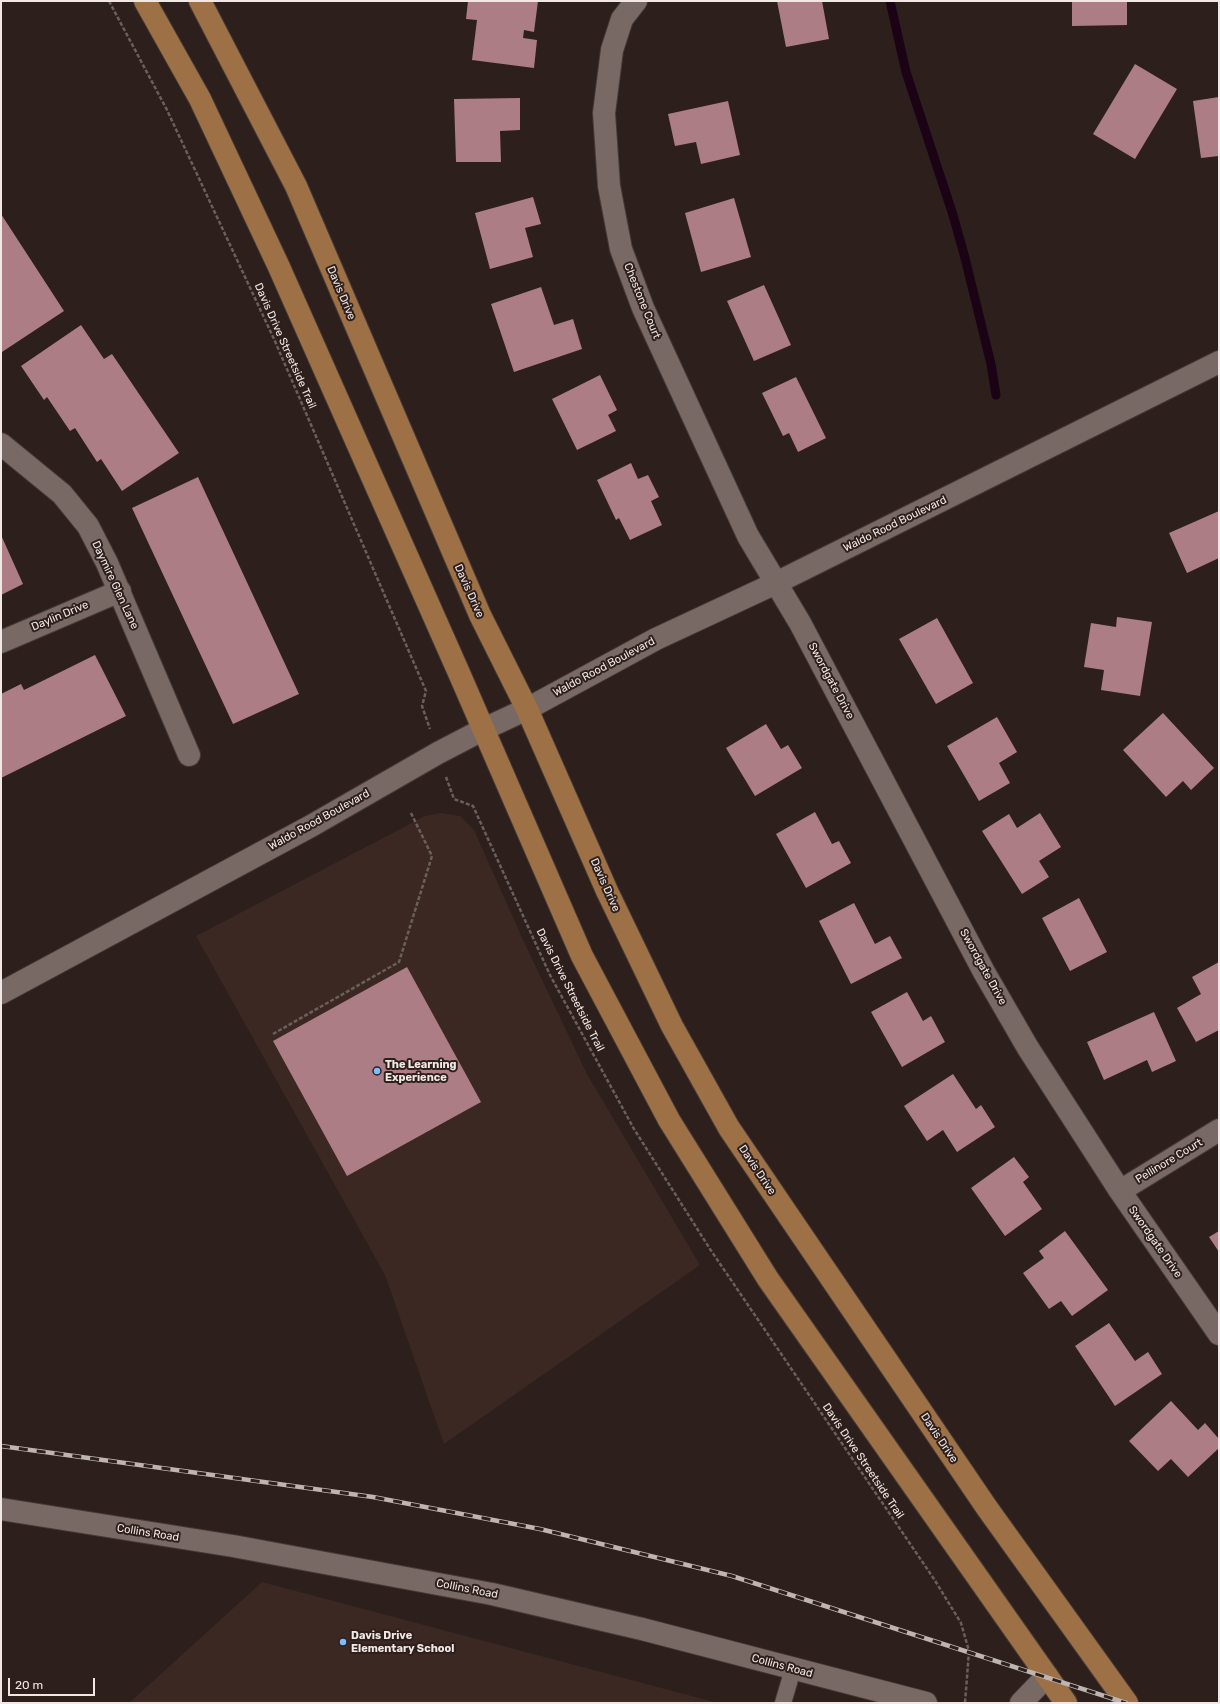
<!DOCTYPE html>
<html>
<head>
<meta charset="utf-8">
<style>
  body { margin:0 }
  #map { position:relative; width:1220px; height:1704px; overflow:hidden; background:#2d1f1c; font-family:Rubik,sans-serif }
  canvas { display:block }
  .frame { position:absolute; inset:0; border:2px solid #f1e8e5; pointer-events:none }
  .scale { position:absolute; left:8px; top:1678px; width:87px; height:18px; box-sizing:border-box; border:2px solid #f1e8e5; border-top:0; padding-left:5px; font-size:12px; line-height:14px; white-space:nowrap; color:#f1e8e5; -webkit-text-stroke:3px #2d1f1c; paint-order:stroke }
</style>
</head>
<body>
<div id="map">
<canvas width="1220" height="1704"></canvas>
<div class="frame"></div>
<div class="scale">20 m</div>
</div>
<script>
const context = document.querySelector('canvas').getContext('2d');
context.lineJoin = 'round';
function fill(path, color) { context.fillStyle = color; context.fill(path, 'evenodd'); }
const shape = rows => new Path2D(rows.map(r => 'M' + r).join(''));
function trace(path, color, width, dash) { context.strokeStyle = color; context.lineWidth = width; context.lineCap = dash ? 'butt' : 'round'; context.setLineDash(dash || []); context.stroke(path); }
function drawText(font, color, halo, rows, align = 'center') {
  context.font = font + ' Rubik,sans-serif'; context.lineWidth = 4; context.setLineDash([]); context.textBaseline = 'middle'; context.strokeStyle = halo; context.fillStyle = color; for (const [text, x, y, turn = 0] of rows) {
    context.save(); context.translate(x, y); context.rotate((+turn || 0) * Math.PI / 180); context.textAlign = isNaN(turn) ? turn : align; if (halo) context.strokeText(text, 0, 0); context.fillText(text, 0, 0); context.restore();
  }
}
fill(shape([
  [441,813,460,816,474,830,524,942,587,1074,700,1265,444,1444,385,1275,196,936,425,816],
  [262,1582,718,1703,129,1703]
]), '#3b2822');
trace(shape([
  [890,1,906,72,953,215,965,258,991,364,996,395]
]), '#1b0215', 9);
fill(shape([
  [468,1,538,1,534,32,524,30,523,38,537,40,534,68,472,60,477,20,466,19],
  [777,1,822,1,829,39,786,47],
  [1072,1,1127,1,1127,25,1072,26],
  [1135,64,1177,89,1135,159,1093,134],
  [1219,97,1219,156,1201,158,1193,101],
  [520,98,520,130,500,131,501,162,456,162,454,99],
  [728,101,740,155,701,164,696,142,675,146,668,114],
  [533,197,541,224,525,228,533,257,490,269,475,213],
  [734,198,751,257,701,272,685,213],
  [1,214,64,311,2,352,1,351],
  [764,285,791,345,754,361,727,301],
  [541,287,554,325,573,319,582,349,514,372,491,304],
  [81,325,104,359,112,354,179,453,122,491,101,459,97,462,75,428,70,431,47,397,44,400,21,366],
  [600,375,617,410,608,415,616,431,577,450,552,399],
  [796,377,826,438,798,452,789,433,783,436,762,393],
  [631,463,638,479,648,475,659,497,651,501,662,525,630,540,619,518,616,520,597,480],
  [198,477,299,694,233,724,132,508],
  [1219,511,1219,558,1187,573,1169,533],
  [1,535,23,584,1,595],
  [1117,617,1152,622,1140,696,1101,690,1104,670,1084,667,1091,623,1116,627],
  [937,618,973,683,936,704,899,639],
  [95,655,126,716,1,778,1,694,21,684,24,690],
  [1163,713,1214,768,1191,790,1183,781,1166,797,1123,750],
  [997,717,1017,752,999,763,1010,783,979,801,947,746],
  [766,724,781,749,788,745,802,768,755,796,726,748],
  [815,812,832,844,839,841,851,863,806,888,776,834],
  [1040,813,1061,847,1039,861,1049,877,1022,894,982,831,1009,814,1017,828],
  [1079,898,1107,952,1070,971,1042,918],
  [854,903,875,944,890,936,902,958,851,984,819,921],
  [1219,962,1219,1030,1196,1042,1177,1008,1201,994,1192,977],
  [407,967,481,1102,347,1176,273,1041],
  [907,992,923,1021,931,1016,945,1042,902,1067,871,1012],
  [1154,1012,1176,1061,1152,1072,1147,1060,1104,1080,1087,1042],
  [953,1074,976,1109,981,1105,995,1127,957,1152,943,1130,927,1141,904,1106],
  [1014,1157,1029,1177,1023,1182,1042,1209,1005,1236,971,1188],
  [1065,1231,1108,1290,1072,1316,1061,1301,1049,1309,1023,1273,1044,1258,1039,1251],
  [1219,1231,1219,1252,1209,1237],
  [1109,1323,1135,1361,1148,1352,1162,1374,1115,1406,1075,1346],
  [1171,1401,1198,1430,1205,1423,1219,1439,1219,1448,1188,1477,1171,1459,1158,1471,1129,1441]
]), '#ad7d86');
const service = shape([
  [783,1703,793,1669]
]);
const minor = shape([
  [636,1,622,19,612,50,604,113,609,186,621,249,643,308,748,536,800,623,984,972,1028,1048,1120,1191,1219,1334],
  [1,444,62,494,88,526,107,563,189,755],
  [1,642,120,591],
  [1120,1191,1219,1130]
]);
const tertiary = shape([
  [1,993,311,826,438,753,484,729,527,709,656,639,776,583,1219,362],
  [1,1509,233,1546,492,1594,642,1629,926,1703],
  [1021,1703,1047,1676]
]);
const primary = shape([
  [145,1,200,99,279,267,459,673,582,956,669,1120,768,1279,1066,1703],
  [200,1,296,186,480,615,527,709,607,891,672,1026,729,1128,987,1508,1127,1703]
]);
trace(service, '#453a37', 18);
trace(minor, '#453a37', 24);
trace(tertiary, '#453a37', 24);
trace(primary, '#453a37', 24);
trace(shape([
  [109,1,167,110,274,339,426,691,422,706,430,729],
  [446,777,454,799,473,806,550,975,634,1129,710,1249,934,1579,961,1623,969,1651,965,1703],
  [273,1034,399,962,432,856,411,813]
]), '#6b5f5c', 2.5, [4, 2]);
trace(service, '#796965', 16);
trace(minor, '#796965', 22);
trace(tertiary, '#796965', 22);
trace(primary, '#9d7145', 22);
const rail = shape([
  [1,1446,373,1497,540,1529,732,1576,1126,1703]
]);
trace(rail, '#beb4b1', 4.5);
trace(rail, '#2d1f1c', 3, [9]);
for (const [x, y, r, color] of [
  [377,1071,4,"#7fbdfa"],
  [343,1642,4,"#7fbdfa"]
]) { const dot = new Path2D(); dot.arc(x, y, r, 0, 2 * Math.PI); context.fillStyle = color; context.fill(dot); trace(dot, '#2d1f1c', 1.5); }
drawText('11px', '#f1e8e5', '#2d1f1c', [
  ["Davis Drive",341,293,67],
  ["Chestone Court",642,301,68],
  ["Davis Drive Streetside Trail",285,346,66],
  ["Waldo Rood Boulevard",895,524,-26],
  ["Daymire Glen Lane",115,585,65],
  ["Davis Drive",469,591,66],
  ["Daylin Drive",60,616,-23],
  ["Waldo Rood Boulevard",604,667,-28],
  ["Swordgate Drive",831,681,62],
  ["Waldo Rood Boulevard",319,820,-29],
  ["Davis Drive",605,885,66],
  ["Swordgate Drive",983,967,61],
  ["Davis Drive Streetside Trail",570,990,63],
  ["Pellinore Court",1169,1161,-31],
  ["Davis Drive",757,1170,56],
  ["Swordgate Drive",1155,1242,55],
  ["Davis Drive",939,1438,56],
  ["Davis Drive Streetside Trail",863,1461,56],
  ["Collins Road",148,1533,9],
  ["Collins Road",467,1589,11],
  ["Collins Road",782,1666,15]
]);
drawText('bold 11px', '#f1e8e5', '#2d1f1c', [
  ["The Learning",385,1065],
  ["Experience",385,1078],
  ["Davis Drive",351,1636],
  ["Elementary School",351,1649]
], 'left');
</script>
</body>
</html>
